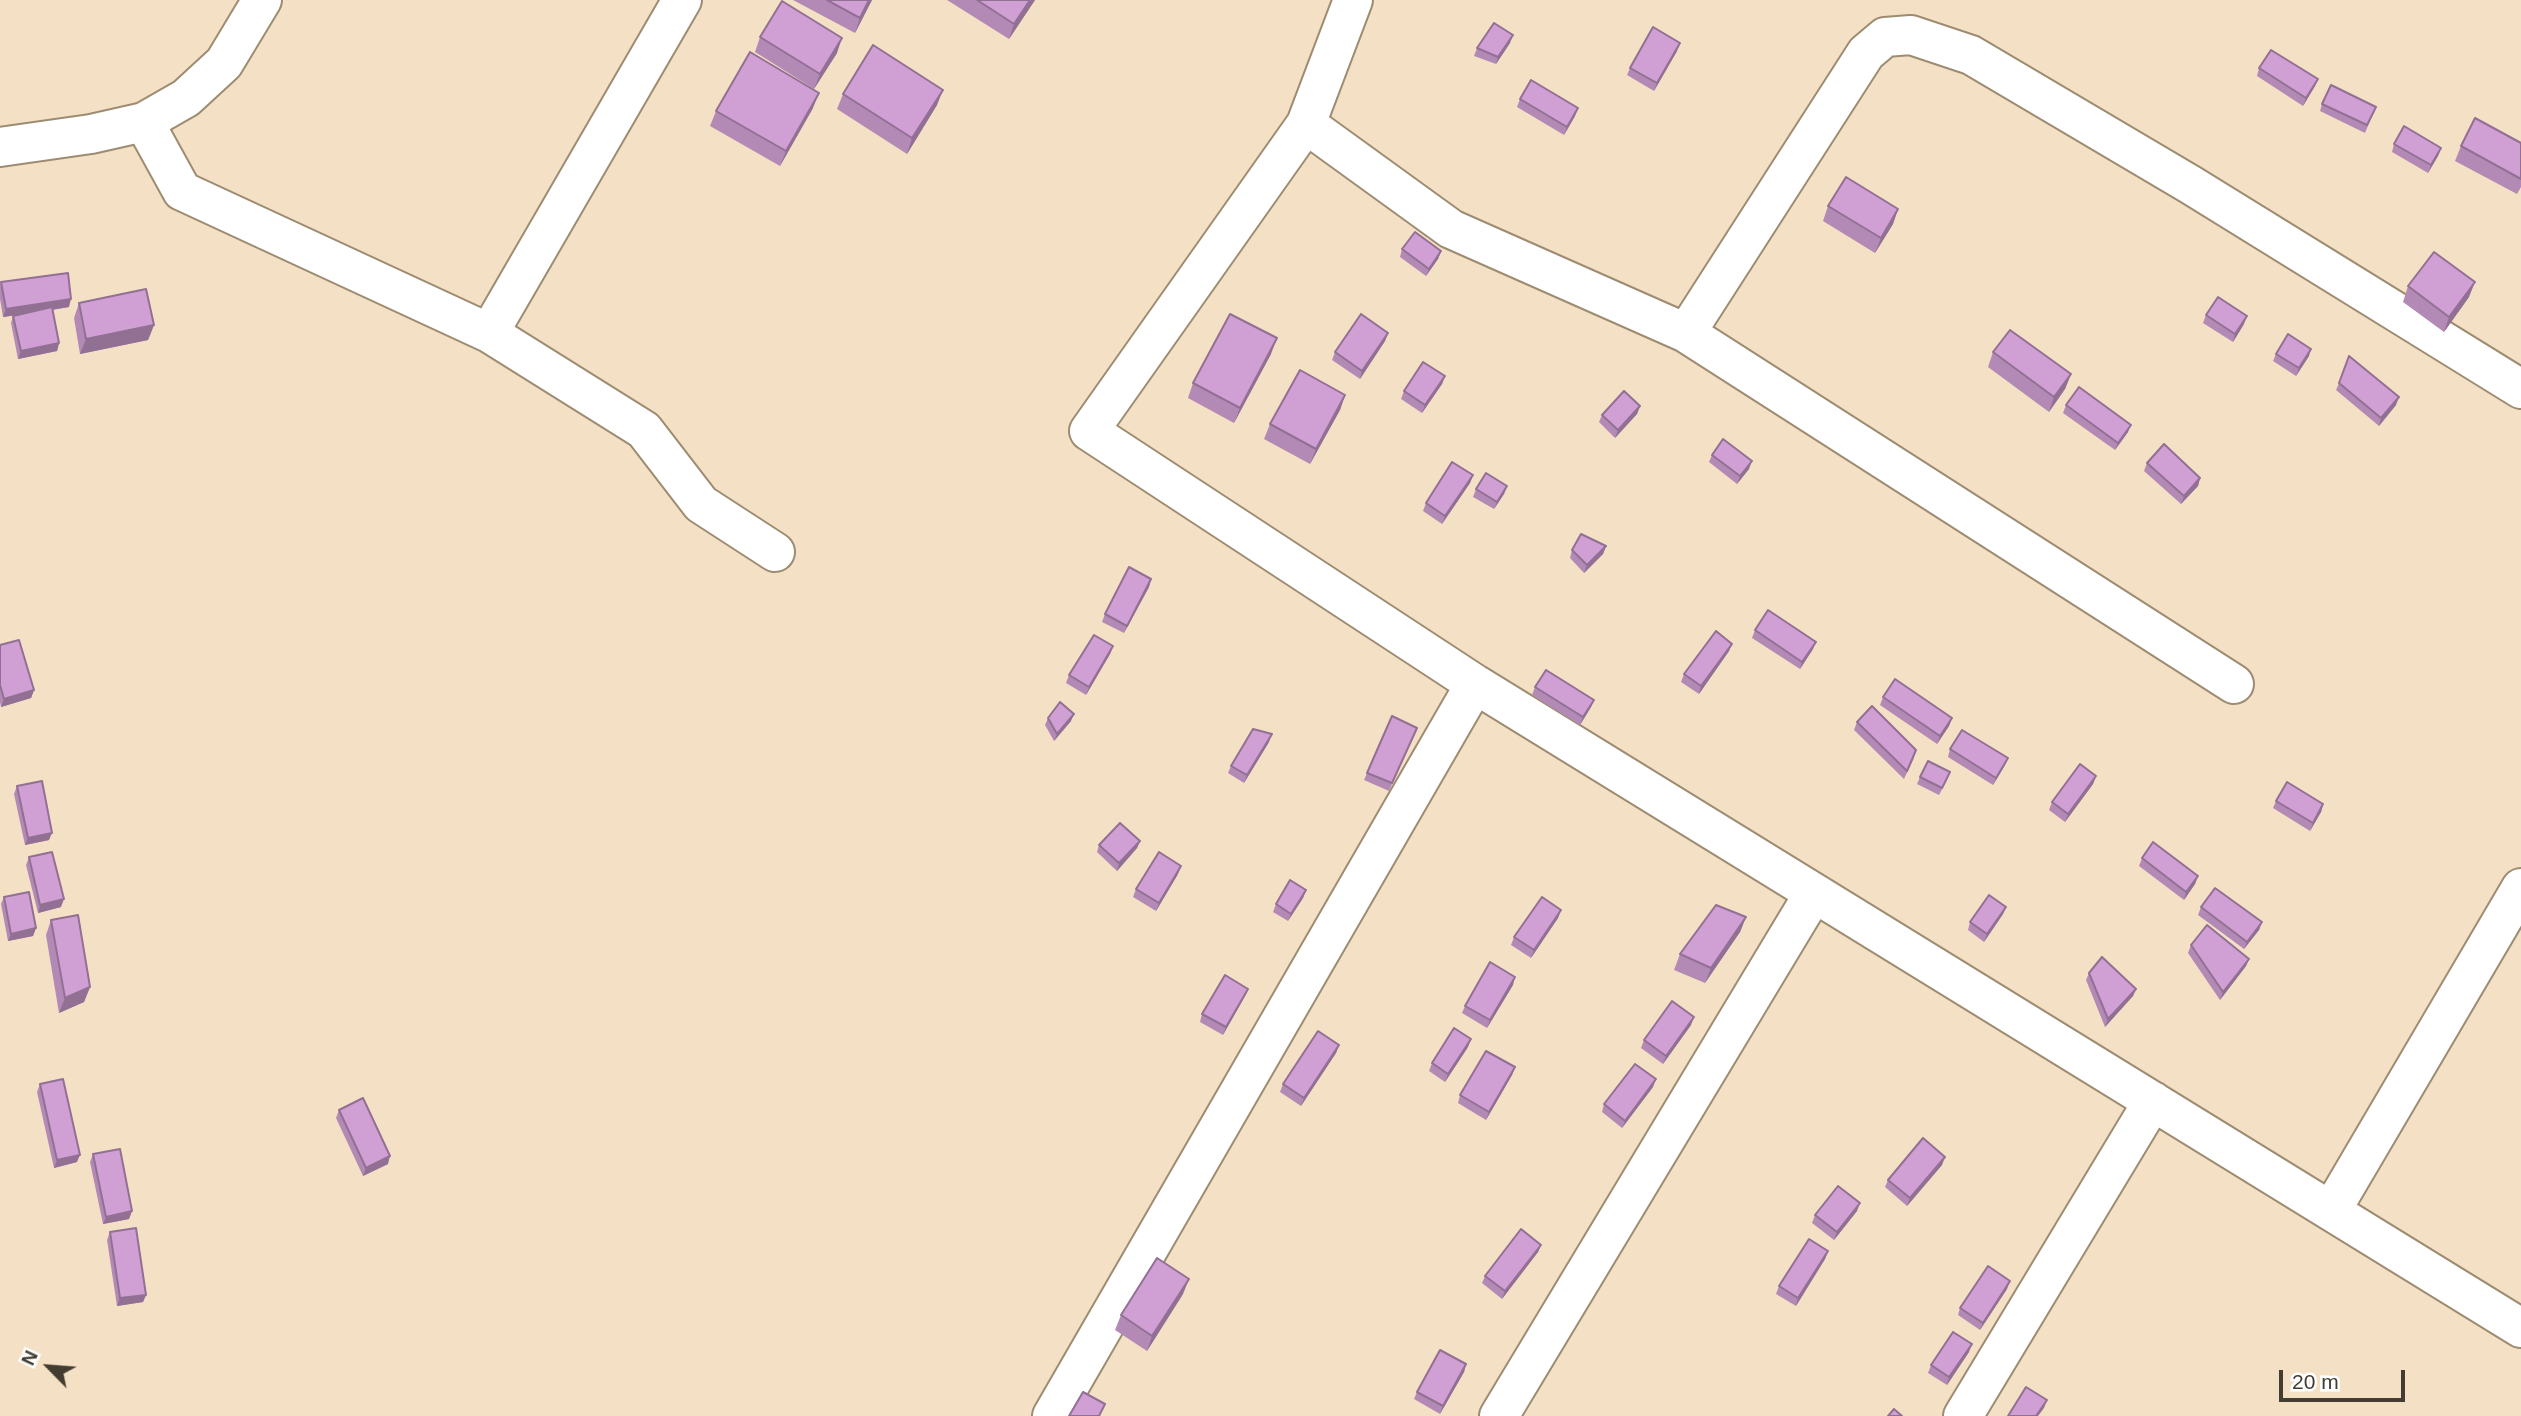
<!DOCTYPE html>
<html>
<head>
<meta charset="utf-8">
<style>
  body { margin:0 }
  #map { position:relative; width:2521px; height:1416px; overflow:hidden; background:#f4e1c5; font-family:Arial,sans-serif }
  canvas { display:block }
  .north { position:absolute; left:14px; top:1332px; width:70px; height:70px; -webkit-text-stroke:5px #fff; paint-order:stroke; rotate:295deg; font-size:19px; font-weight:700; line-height:28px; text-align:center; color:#433c30 }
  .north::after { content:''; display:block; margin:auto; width:24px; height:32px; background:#433c30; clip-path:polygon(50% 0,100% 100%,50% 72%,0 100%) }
  .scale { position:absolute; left:2279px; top:1370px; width:126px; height:32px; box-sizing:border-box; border:4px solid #433c30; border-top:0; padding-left:9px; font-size:21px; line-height:24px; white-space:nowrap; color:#433c30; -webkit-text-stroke:5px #fff; paint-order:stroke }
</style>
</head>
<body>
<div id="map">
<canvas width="2521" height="1416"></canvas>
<div class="north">N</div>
<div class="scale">20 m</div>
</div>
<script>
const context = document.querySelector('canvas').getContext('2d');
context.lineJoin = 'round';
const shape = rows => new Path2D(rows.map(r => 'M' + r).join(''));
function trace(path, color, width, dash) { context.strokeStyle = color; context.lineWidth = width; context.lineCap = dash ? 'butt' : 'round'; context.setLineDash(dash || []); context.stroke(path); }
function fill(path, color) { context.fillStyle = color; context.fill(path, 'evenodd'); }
const minor = shape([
  [682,0,489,333,644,430,701,504,775,552],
  [1353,0,1306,124,1089,431,1475,684,2521,1328],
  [144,122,182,191,489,333],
  [1306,124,1451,229,1686,333,2234,684],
  [0,147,91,134,144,122,186,98,224,63,262,0],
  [1686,333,1866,53,1885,37,1911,35,1971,55,2191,185,2521,389],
  [2331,1211,2521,888],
  [1052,1416,1475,684],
  [1499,1416,1814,893],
  [1963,1416,2153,1101]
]);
trace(minor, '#9d8c72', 42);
trace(minor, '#fff', 38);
fill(shape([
  [793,0,872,0,855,33],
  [947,0,1035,0,1009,39],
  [760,37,837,53,814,89,755,52],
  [1510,43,1496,64,1474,56,1477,48],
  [1677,51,1654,91,1627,75,1630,68],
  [2259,68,2315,86,2303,106,2257,76],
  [843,94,937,105,907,154,837,109],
  [1520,99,1575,116,1564,135,1517,107],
  [2322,104,2376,107,2365,133,2320,111],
  [813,108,780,166,710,126,716,111],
  [2521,143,2521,187,2517,194,2455,161,2461,146],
  [2394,144,2441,148,2438,156,2428,173,2392,152],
  [1828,206,1898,209,1893,224,1875,253,1823,221],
  [1402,249,1441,251,1438,259,1426,276,1400,257],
  [1,282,69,307,53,310,59,343,57,351,18,359,11,323,13,316,18,315,3,317,0,299,0,286],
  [2408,286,2469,297,2444,332,2403,302],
  [79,303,154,325,148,340,80,354,74,318],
  [2206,315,2244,324,2233,342,2203,323],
  [1388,333,1385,341,1360,379,1332,360,1335,352],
  [1993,352,2071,374,2065,389,2049,412,1988,367],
  [1271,354,1234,423,1188,398,1193,383],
  [2276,354,2309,356,2296,376,2273,361],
  [1445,376,1442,384,1422,413,1401,399,1404,391],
  [2339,383,2396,405,2379,426,2336,390],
  [1345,395,1340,410,1310,464,1264,439,1270,424],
  [2066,405,2128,432,2115,450,2063,413],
  [1640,406,1637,414,1615,438,1599,422,1602,415],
  [1712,455,1749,469,1737,484,1709,462],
  [2147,463,2200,478,2198,486,2181,504,2144,471],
  [1473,475,1470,483,1442,524,1423,511,1426,503],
  [1507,486,1504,494,1494,509,1473,497,1476,489],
  [1606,546,1603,554,1584,573,1570,558,1572,550],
  [1151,579,1149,587,1124,633,1102,622,1105,614],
  [1755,630,1813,649,1800,669,1752,638],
  [1732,644,1729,651,1699,694,1681,682,1684,674],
  [0,645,34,690,31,698,1,707,0,702],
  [1113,646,1110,654,1086,695,1066,683,1069,675],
  [1535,687,1594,700,1591,707,1580,725,1532,695],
  [1883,697,1952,718,1949,726,1937,744,1880,705],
  [1048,718,1071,721,1054,741,1045,725],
  [1857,722,1914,758,1904,779,1854,730],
  [1417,728,1389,791,1364,780,1367,773],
  [1269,742,1244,783,1228,773,1231,766],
  [1950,749,2005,765,1993,785,1948,757],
  [2096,776,2093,784,2065,822,2049,810,2052,802],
  [1920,777,1947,780,1939,795,1917,784],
  [17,786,49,840,25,845,14,794],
  [2276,801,2323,804,2321,812,2310,831,2273,808],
  [1140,841,1137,848,1117,871,1097,852,1099,845],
  [29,857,61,907,38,913,26,865],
  [2142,858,2198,876,2195,884,2184,900,2139,866],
  [1178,874,1156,911,1133,897,1136,889],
  [1306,890,1303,898,1288,921,1273,912,1276,904],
  [4,897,36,928,33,936,8,941,1,904],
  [2006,907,2003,914,1984,942,1968,930,1970,922],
  [2201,907,2262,922,2259,930,2244,949,2198,915],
  [1561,910,1558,918,1531,958,1511,945,1514,937],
  [1746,917,1740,932,1705,983,1674,970,1680,954],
  [51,920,90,987,84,1002,59,1013,46,935],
  [2191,945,2249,959,2246,966,2220,1000,2188,953],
  [2089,973,2136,989,2133,996,2105,1027,2086,980],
  [1513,985,1487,1028,1462,1013,1465,1006],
  [1248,989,1245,996,1223,1035,1200,1022,1202,1014],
  [1691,1025,1663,1064,1641,1048,1644,1040],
  [1339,1045,1336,1053,1301,1106,1280,1092,1283,1084],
  [1468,1047,1445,1082,1429,1071,1432,1063],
  [1515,1067,1512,1075,1486,1120,1458,1103,1460,1095],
  [40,1084,77,1162,54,1168,37,1092],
  [1653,1087,1622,1128,1602,1112,1604,1104],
  [339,1110,388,1164,363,1176,336,1118],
  [93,1154,132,1211,129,1219,103,1224,90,1162],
  [1942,1165,1907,1206,1885,1187,1888,1180],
  [1857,1211,1834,1240,1812,1223,1815,1215],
  [110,1232,146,1295,143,1302,117,1306,107,1240],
  [1541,1245,1538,1252,1502,1299,1482,1283,1485,1276],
  [1828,1251,1825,1259,1796,1306,1776,1294,1779,1286],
  [2007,1289,1980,1330,1958,1315,1960,1308],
  [1183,1294,1147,1351,1115,1330,1121,1315],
  [1969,1352,1947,1385,1928,1373,1931,1365],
  [1466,1364,1464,1372,1440,1414,1414,1399,1417,1392]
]), '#b38ab6');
fill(shape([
  [869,0,872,0,855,33,860,18],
  [1030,0,1035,0,1009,39,1014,24],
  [1513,35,1510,43,1496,64,1498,57],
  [842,38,837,53,814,89,820,74],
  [1680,43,1677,51,1654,91,1657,83],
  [2318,79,2315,86,2303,106,2306,98],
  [943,90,937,105,907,154,912,138],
  [819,93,813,108,780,166,786,151],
  [1578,108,1575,116,1564,135,1567,127],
  [2441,148,2438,156,2428,173,2431,165],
  [1898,209,1893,224,1875,253,1881,238],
  [1441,251,1438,259,1426,276,1429,269],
  [2475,282,2469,297,2444,332,2449,317],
  [71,299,69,307,3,317,6,309],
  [2247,316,2244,324,2233,342,2235,334],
  [154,325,148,340,80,354,86,339],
  [1388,333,1385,341,1360,379,1362,371],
  [1277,338,1271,354,1234,423,1240,408],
  [59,343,57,351,18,359,21,351],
  [2311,349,2309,356,2296,376,2299,368],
  [2071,374,2065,389,2049,412,2054,397],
  [1445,376,1442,384,1422,413,1425,405],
  [1345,395,1340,410,1310,464,1316,449],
  [2399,397,2396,405,2379,426,2381,418],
  [1640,406,1637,414,1615,438,1618,430],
  [2131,425,2128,432,2115,450,2118,443],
  [1752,461,1749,469,1737,484,1740,476],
  [1473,475,1470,483,1442,524,1445,516],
  [2200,478,2198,486,2181,504,2184,496],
  [1507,486,1504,494,1494,509,1497,502],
  [1606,546,1603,554,1584,573,1587,565],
  [1151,579,1149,587,1124,633,1127,626],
  [1816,642,1813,649,1800,669,1802,662],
  [1732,644,1729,651,1699,694,1701,686],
  [1113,646,1110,654,1086,695,1089,687],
  [34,690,31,698,1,707,4,699],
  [1594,700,1591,707,1580,725,1583,717],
  [1074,714,1071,721,1054,741,1057,734],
  [1952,718,1949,726,1937,744,1940,736],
  [1272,734,1269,742,1244,783,1247,775],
  [2008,758,2005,765,1993,785,1996,778],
  [2096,776,2093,784,2065,822,2068,814],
  [2323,804,2321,812,2310,831,2313,823],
  [52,833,49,840,25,845,28,838],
  [1140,841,1137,848,1117,871,1119,863],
  [1181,866,1178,874,1156,911,1159,903],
  [2198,876,2195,884,2184,900,2186,892],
  [1306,890,1303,898,1288,921,1291,914],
  [64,899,61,907,38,913,40,905],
  [2006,907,2003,914,1984,942,1987,934],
  [1561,910,1558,918,1531,958,1534,950],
  [1746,917,1740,932,1705,983,1711,968],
  [2262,922,2259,930,2244,949,2247,942],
  [36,928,33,936,8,941,11,934],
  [2249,959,2246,966,2220,1000,2223,992],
  [1515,977,1513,985,1487,1028,1490,1020],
  [90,987,84,1002,59,1013,65,998],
  [1248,989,1245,996,1223,1035,1226,1027],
  [2136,989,2133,996,2105,1027,2108,1019],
  [1694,1017,1691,1025,1663,1064,1666,1056],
  [1471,1039,1468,1047,1445,1082,1448,1074],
  [1339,1045,1336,1053,1301,1106,1304,1098],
  [1515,1067,1512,1075,1486,1120,1489,1112],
  [1656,1079,1653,1087,1622,1128,1625,1121],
  [80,1155,77,1162,54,1168,57,1160],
  [390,1156,388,1164,363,1176,366,1168],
  [1945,1157,1942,1165,1907,1206,1910,1198],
  [1860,1203,1857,1211,1834,1240,1837,1232],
  [132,1211,129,1219,103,1224,106,1217],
  [1541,1245,1538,1252,1502,1299,1505,1291],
  [1828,1251,1825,1259,1796,1306,1798,1298],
  [1189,1279,1183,1294,1147,1351,1152,1336],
  [2010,1281,2007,1289,1980,1330,1983,1323],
  [146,1295,143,1302,117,1306,120,1298],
  [1972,1344,1969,1352,1947,1385,1949,1377],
  [1466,1364,1464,1372,1440,1414,1443,1406],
  [2047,1400,2044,1408,2038,1416,2036,1416]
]), '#927094');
const building = shape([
  [827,0,869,0,860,18,827,0],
  [977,0,1030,0,1014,24,977,0],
  [782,1,842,38,820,74,760,37,782,1],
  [1494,23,1513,35,1498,57,1477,48,1494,23],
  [1653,27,1680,43,1657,83,1630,68,1653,27],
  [873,45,943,90,912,138,843,94,873,45],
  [2271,50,2318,79,2306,98,2259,68,2271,50],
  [750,52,819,93,786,151,716,111,750,52],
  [1531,80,1578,108,1567,127,1520,99,1531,80],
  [2331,85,2376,107,2367,125,2322,104,2331,85],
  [2475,118,2521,143,2521,179,2461,146,2475,118],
  [2404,126,2441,148,2431,165,2394,144,2404,126],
  [1846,177,1898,209,1881,238,1828,206,1846,177],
  [1415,232,1441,251,1429,269,1402,249,1415,232],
  [2434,252,2475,282,2449,317,2408,286,2434,252],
  [68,273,71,299,6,309,1,282,68,273],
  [146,289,154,325,86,339,79,303,146,289],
  [2218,297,2247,316,2235,334,2206,315,2218,297],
  [52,307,59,343,21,351,13,316,52,307],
  [1230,314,1277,338,1240,408,1193,383,1230,314],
  [1361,314,1388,333,1362,371,1335,352,1361,314],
  [2010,330,2071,374,2054,397,1993,352,2010,330],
  [2288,334,2311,349,2299,368,2276,354,2288,334],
  [2349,356,2399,397,2381,418,2339,383,2349,356],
  [1423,362,1445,376,1425,405,1404,391,1423,362],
  [1300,370,1345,395,1316,449,1270,424,1300,370],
  [2079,387,2131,425,2118,443,2066,405,2079,387],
  [1624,391,1640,406,1618,430,1602,415,1624,391],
  [1723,439,1752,461,1740,476,1712,455,1723,439],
  [2164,444,2200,478,2184,496,2147,463,2164,444],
  [1452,462,1473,475,1445,516,1426,503,1452,462],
  [1486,473,1507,486,1497,502,1476,489,1486,473],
  [1581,534,1606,546,1587,565,1572,550,1581,534],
  [1129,567,1151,579,1127,626,1105,614,1129,567],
  [1768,610,1816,642,1802,662,1755,630,1768,610],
  [1716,631,1732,644,1701,686,1684,674,1716,631],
  [1094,635,1113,646,1089,687,1069,675,1094,635],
  [19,640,34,690,4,699,0,685,0,645,19,640],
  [1546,670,1594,700,1583,717,1535,687,1546,670],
  [1895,679,1952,718,1940,736,1883,697,1895,679],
  [1060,702,1074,714,1057,734,1048,718,1060,702],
  [1872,706,1916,750,1907,771,1857,722,1872,706],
  [1392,716,1417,728,1392,783,1367,773,1392,716],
  [1253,729,1272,734,1247,775,1231,766,1253,729],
  [1962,730,2008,758,1996,778,1950,749,1962,730],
  [1928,761,1950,772,1942,788,1920,777,1928,761],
  [2080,764,2096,776,2068,814,2052,802,2080,764],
  [42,781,52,833,28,838,17,786,42,781],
  [2287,782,2323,804,2313,823,2276,801,2287,782],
  [1120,823,1140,841,1119,863,1099,845,1120,823],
  [2153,842,2198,876,2186,892,2142,858,2153,842],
  [52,852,64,899,40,905,29,857,52,852],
  [1159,852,1181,866,1159,903,1136,889,1159,852],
  [1290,880,1306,890,1291,914,1276,904,1290,880],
  [2215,888,2262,922,2247,942,2201,907,2215,888],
  [29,892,36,928,11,934,4,897,29,892],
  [1989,895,2006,907,1987,934,1970,922,1989,895],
  [1542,897,1561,910,1534,950,1514,937,1542,897],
  [1716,905,1746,917,1711,968,1680,954,1716,905],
  [78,915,90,987,65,998,51,920,78,915],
  [2207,925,2249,959,2223,992,2191,945,2207,925],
  [2102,957,2136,989,2108,1019,2089,973,2102,957],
  [1490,962,1515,977,1490,1020,1465,1006,1490,962],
  [1225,975,1248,989,1226,1027,1202,1014,1225,975],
  [1672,1001,1694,1017,1666,1056,1644,1040,1672,1001],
  [1454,1028,1471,1039,1448,1074,1432,1063,1454,1028],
  [1318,1031,1339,1045,1304,1098,1283,1084,1318,1031],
  [1486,1051,1515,1067,1489,1112,1460,1095,1486,1051],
  [1635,1064,1656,1079,1625,1121,1604,1104,1635,1064],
  [63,1079,80,1155,57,1160,40,1084,63,1079],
  [363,1098,390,1156,366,1168,339,1110,363,1098],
  [1923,1138,1945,1157,1910,1198,1888,1180,1923,1138],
  [120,1149,132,1211,106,1217,93,1154,120,1149],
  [1838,1186,1860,1203,1837,1232,1815,1215,1838,1186],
  [136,1228,146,1295,120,1298,110,1232,136,1228],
  [1521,1229,1541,1245,1505,1291,1485,1276,1521,1229],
  [1809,1239,1828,1251,1798,1298,1779,1286,1809,1239],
  [1157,1258,1189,1279,1152,1336,1121,1315,1157,1258],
  [1988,1266,2010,1281,1983,1323,1960,1308,1988,1266],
  [1953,1332,1972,1344,1949,1377,1931,1365,1953,1332],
  [1440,1350,1466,1364,1443,1406,1417,1392,1440,1350],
  [2026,1387,2047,1400,2036,1416,2008,1416,2026,1387],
  [1083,1392,1105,1404,1099,1416,1069,1416,1083,1392],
  [1894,1409,1902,1416,1888,1416,1894,1409]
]);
fill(building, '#d0a0d4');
trace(building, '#927094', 2);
</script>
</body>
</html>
